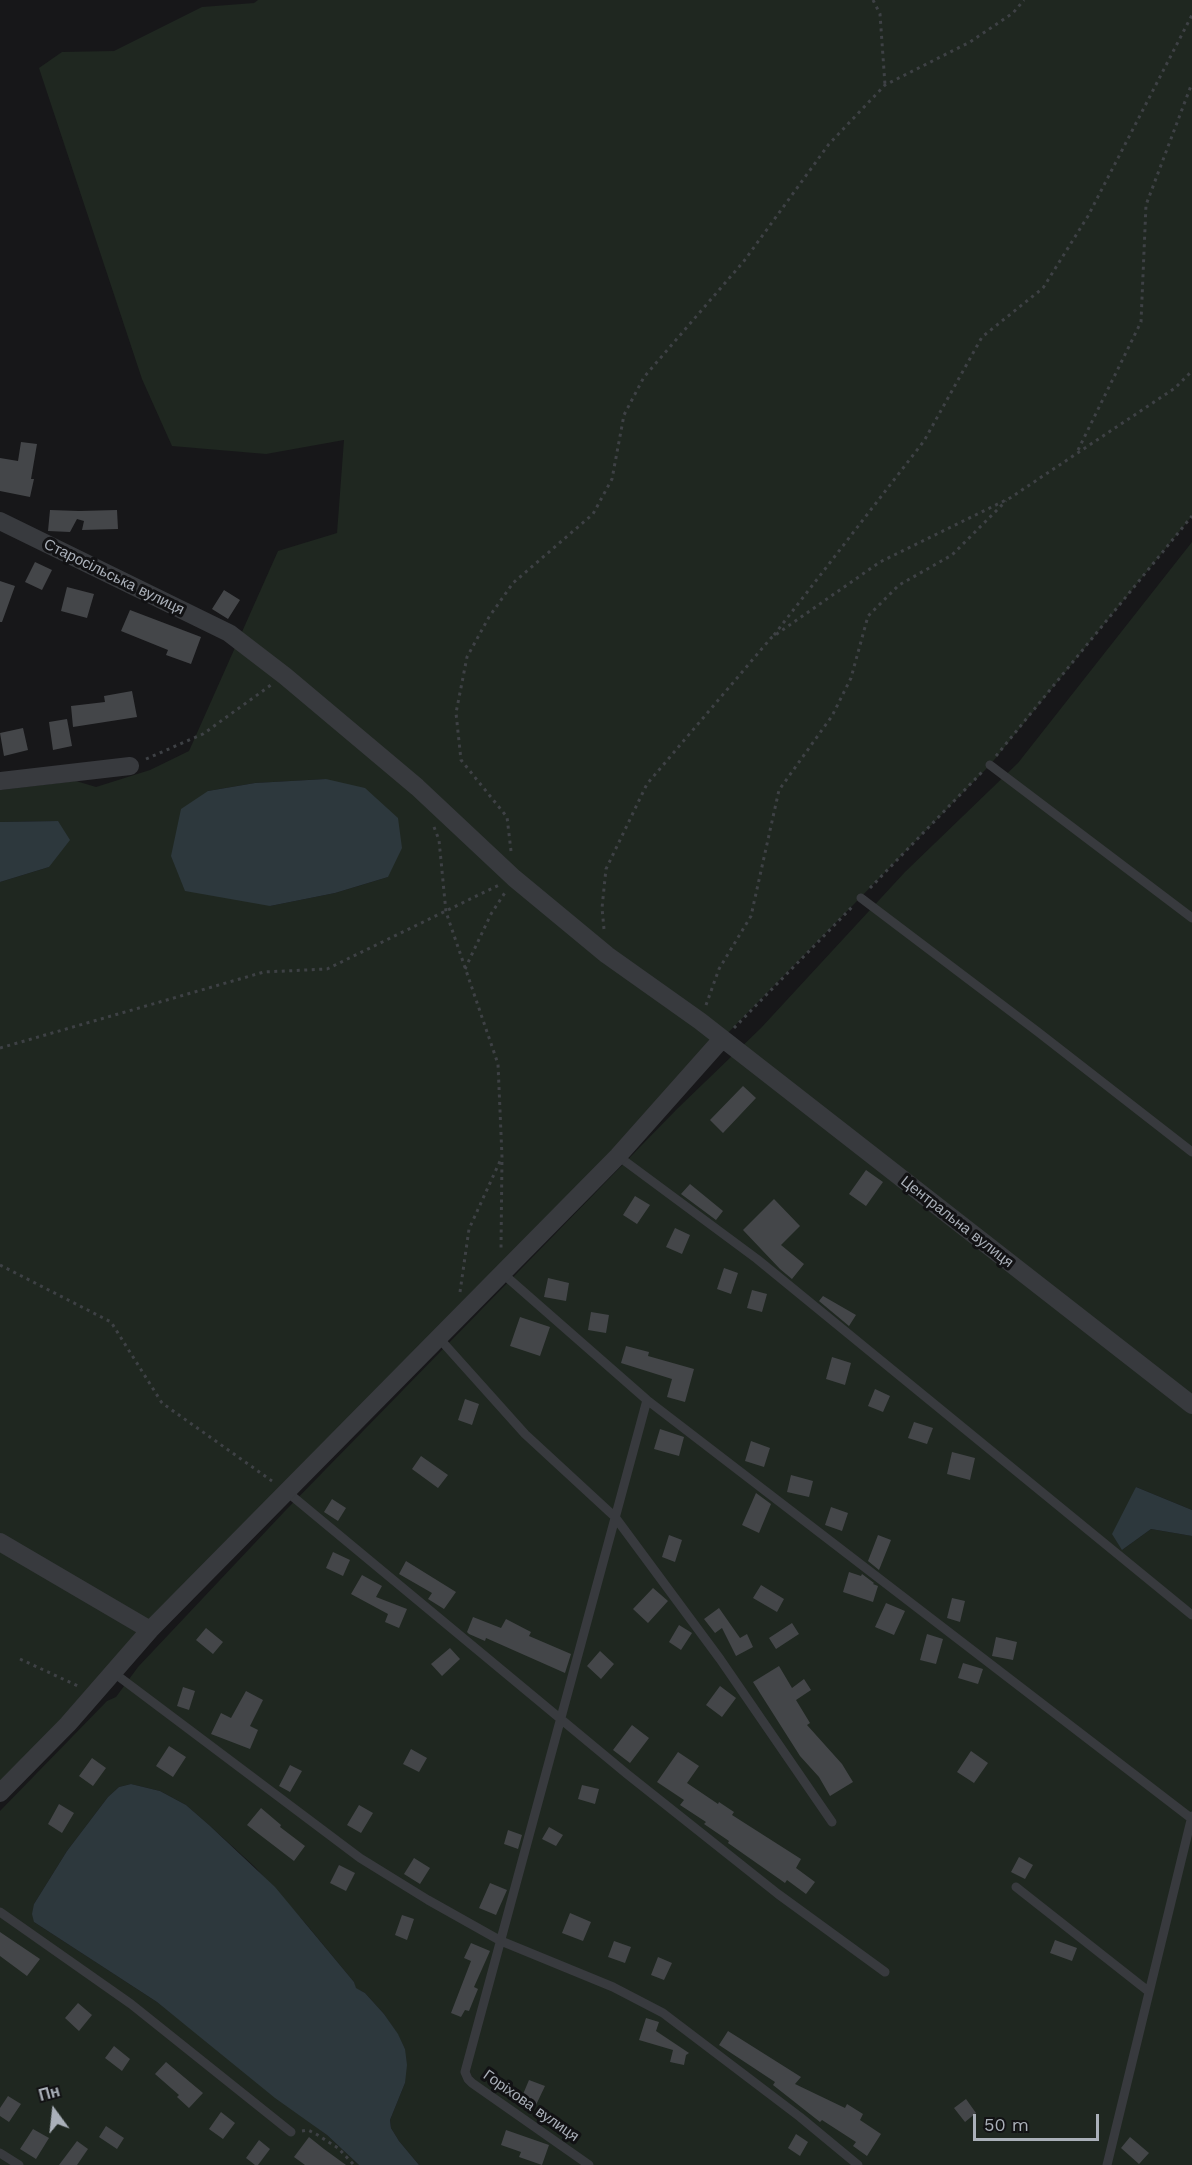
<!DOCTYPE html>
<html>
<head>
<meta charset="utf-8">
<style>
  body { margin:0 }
  #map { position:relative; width:1192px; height:2165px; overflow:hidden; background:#171719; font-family:"Work Sans",sans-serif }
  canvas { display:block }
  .north { position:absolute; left:24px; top:2081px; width:60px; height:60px; -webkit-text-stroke:4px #121214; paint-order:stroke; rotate:345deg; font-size:16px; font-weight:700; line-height:24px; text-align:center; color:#aab0b9 }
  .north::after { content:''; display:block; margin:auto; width:21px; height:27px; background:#aab0b9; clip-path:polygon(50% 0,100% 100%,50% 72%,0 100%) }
  .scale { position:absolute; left:973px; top:2114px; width:126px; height:27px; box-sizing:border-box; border:3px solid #aab0b9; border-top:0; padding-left:8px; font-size:18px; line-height:21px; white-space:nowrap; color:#aab0b9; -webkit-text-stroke:4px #121214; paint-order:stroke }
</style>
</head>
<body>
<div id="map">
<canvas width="1192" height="2165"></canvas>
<div class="north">Пн</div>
<div class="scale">50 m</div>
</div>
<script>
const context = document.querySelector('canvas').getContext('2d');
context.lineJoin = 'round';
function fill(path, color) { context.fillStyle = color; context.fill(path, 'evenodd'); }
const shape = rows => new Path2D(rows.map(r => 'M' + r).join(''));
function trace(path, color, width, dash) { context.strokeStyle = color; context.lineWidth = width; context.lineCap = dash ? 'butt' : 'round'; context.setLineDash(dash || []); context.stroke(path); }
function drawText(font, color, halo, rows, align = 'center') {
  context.font = font + ' "Work Sans",sans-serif'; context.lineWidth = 6; context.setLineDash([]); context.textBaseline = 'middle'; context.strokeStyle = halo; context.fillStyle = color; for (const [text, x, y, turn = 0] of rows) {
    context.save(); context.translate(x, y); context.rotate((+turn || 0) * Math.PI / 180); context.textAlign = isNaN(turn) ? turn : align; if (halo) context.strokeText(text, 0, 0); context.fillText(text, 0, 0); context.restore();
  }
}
fill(shape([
  [258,0,1192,0,1192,516,990,765,722,1039,0,1793,0,882,49,867,58,821,0,822,0,790,76,781,96,787,150,770,189,751,278,551,337,533,344,440,266,454,172,446,142,379,39,68,62,52,114,51,202,7,254,3],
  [326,779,388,877,335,893,270,906,208,791,255,783],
  [1192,542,1192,1510,1136,1487,1122,1550,1151,1529,1192,1536,1192,2165,419,2165,399,2141,391,2128,390,2120,405,2083,405,2049,398,2035,384,2014,365,1993,355,1988,354,1982,306,1924,255,1867,209,1825,186,1805,160,1791,131,1784,119,1787,108,1797,67,1851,34,1904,34,1922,157,2002,327,2135,359,2165,0,2165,0,1811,107,1701,116,1697,138,1667,285,1511,677,1109,761,1028,905,872,1018,763]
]), '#1f2720');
fill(shape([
  [326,779,365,788,398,818,402,848,388,877,335,893,270,906,185,891,171,856,181,809,208,791,255,783],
  [58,821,70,840,49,867,0,882,0,822],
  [1136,1487,1192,1510,1192,1536,1151,1529,1122,1550,1112,1534],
  [131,1784,160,1791,186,1805,209,1825,275,1887,354,1982,356,1988,365,1993,384,2014,398,2034,405,2049,407,2065,405,2083,390,2120,391,2128,399,2141,419,2165,359,2165,327,2135,275,2098,157,2002,34,1922,32,1914,34,1904,67,1851,108,1797,119,1787]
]), '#2d383d');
fill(shape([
  [21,442,37,444,31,479,34,479,30,497,0,491,0,458,18,461],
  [50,510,79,511,117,510,118,529,82,530,84,521,77,519,70,532,48,531],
  [35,562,52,570,42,590,25,582],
  [0,581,15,586,2,622,0,622],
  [67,587,94,594,87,618,61,611],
  [224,590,240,600,228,619,212,609],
  [130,610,201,637,191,664,166,655,168,650,121,631],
  [132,691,137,717,73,727,71,706,105,702,104,696],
  [67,719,72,746,53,750,49,722],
  [23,728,28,750,4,756,0,733],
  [743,1086,756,1098,723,1133,710,1120],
  [866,1170,883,1182,866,1206,849,1194],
  [690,1184,723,1211,716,1220,681,1194],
  [635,1196,650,1205,637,1224,623,1215],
  [774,1199,800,1226,781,1245,804,1264,792,1279,780,1269,743,1230],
  [675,1228,690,1235,682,1254,666,1247],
  [724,1268,738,1273,731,1294,717,1289],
  [548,1278,569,1283,566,1301,544,1297],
  [752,1290,767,1294,762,1312,747,1308],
  [823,1296,856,1315,849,1326,819,1301],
  [591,1312,609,1315,606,1333,588,1330],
  [520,1317,550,1327,540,1356,510,1346],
  [626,1346,649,1352,648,1356,694,1369,685,1402,667,1397,672,1379,621,1363],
  [832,1357,851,1363,845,1385,826,1379],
  [875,1389,890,1396,883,1412,868,1406],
  [465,1399,479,1404,472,1425,458,1420],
  [914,1422,933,1428,927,1444,908,1438],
  [660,1429,684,1437,679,1456,654,1449],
  [751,1441,770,1448,764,1467,745,1461],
  [952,1452,975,1458,970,1480,947,1474],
  [421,1456,448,1475,438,1488,412,1469],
  [791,1475,813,1481,809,1497,787,1492],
  [756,1493,771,1504,759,1533,742,1525],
  [332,1499,346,1508,338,1521,324,1512],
  [831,1507,848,1513,842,1531,825,1525],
  [669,1535,682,1540,675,1562,662,1557],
  [878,1535,891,1540,879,1570,868,1561],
  [333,1552,350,1560,343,1576,326,1568],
  [406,1561,456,1592,444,1609,428,1599,432,1593,399,1574],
  [849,1572,861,1576,862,1574,874,1583,873,1584,878,1586,873,1602,843,1592],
  [362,1575,382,1586,376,1597,407,1609,399,1628,385,1622,388,1614,351,1594],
  [761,1585,784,1599,777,1612,753,1598],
  [653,1588,668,1601,648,1623,633,1609],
  [952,1598,965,1601,960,1622,947,1618],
  [886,1603,905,1611,894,1635,875,1627],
  [719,1608,740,1638,747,1634,753,1647,736,1656,722,1628,715,1633,704,1619],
  [473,1617,501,1628,506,1619,531,1632,529,1636,571,1654,565,1673,486,1638,485,1641,469,1634,467,1632],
  [792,1623,799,1634,776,1649,769,1638],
  [679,1625,692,1633,681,1650,669,1642],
  [206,1628,223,1642,213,1654,196,1640],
  [927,1634,943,1639,936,1664,920,1660],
  [996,1637,1017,1642,1013,1660,992,1656],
  [450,1648,460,1659,442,1676,431,1664],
  [600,1651,614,1664,601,1679,587,1666],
  [963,1663,983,1669,978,1684,958,1678],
  [779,1666,792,1688,804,1679,811,1690,796,1700,810,1723,807,1725,842,1764,853,1782,830,1796,819,1777,800,1756,753,1682],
  [720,1686,736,1698,722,1717,706,1705],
  [183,1687,195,1691,189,1710,177,1706],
  [246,1691,263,1700,250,1726,258,1730,250,1749,211,1734,221,1713,231,1718],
  [632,1725,649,1738,630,1763,613,1750],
  [169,1746,186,1757,173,1777,156,1766],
  [411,1749,427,1758,419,1772,403,1764],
  [971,1751,988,1763,974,1783,957,1772],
  [678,1752,699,1766,687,1783,718,1804,719,1802,734,1812,732,1815,801,1859,796,1868,815,1882,806,1894,787,1880,785,1883,728,1843,729,1841,704,1824,706,1822,680,1805,684,1800,657,1782],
  [92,1758,106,1768,93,1786,79,1776],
  [290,1765,302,1771,290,1792,279,1786],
  [582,1785,599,1789,595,1804,578,1799],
  [59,1804,74,1813,62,1833,48,1824],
  [359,1805,373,1813,361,1833,347,1825],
  [261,1808,281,1825,280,1827,305,1846,294,1861,247,1825],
  [549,1827,563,1835,556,1846,542,1839],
  [508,1830,522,1835,518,1849,504,1844],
  [1019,1857,1033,1865,1025,1879,1011,1872],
  [414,1858,430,1868,420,1884,404,1874],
  [339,1865,355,1873,346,1891,330,1883],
  [490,1883,507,1890,496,1915,479,1908],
  [570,1913,591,1922,583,1941,562,1933],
  [402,1915,414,1919,407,1940,395,1935],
  [0,1932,40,1959,27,1976,0,1956],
  [1055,1940,1077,1948,1072,1961,1050,1953],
  [614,1941,631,1947,625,1963,608,1957],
  [471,1943,490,1951,474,1987,478,1989,469,2011,465,2010,461,2017,451,2013,471,1961,464,1958],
  [658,1957,672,1963,664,1980,651,1975],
  [78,2003,92,2015,79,2031,65,2018],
  [646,2018,659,2022,656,2031,689,2053,686,2055,684,2065,670,2062,673,2050,639,2040],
  [728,2031,801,2077,795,2084,845,2108,847,2104,863,2114,860,2120,881,2134,867,2156,853,2146,856,2142,822,2120,820,2122,773,2085,775,2082,719,2045],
  [114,2046,130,2059,122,2071,105,2058],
  [166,2062,203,2093,189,2108,177,2097,179,2095,155,2074],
  [529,2080,545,2086,536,2105,521,2099],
  [8,2096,21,2104,9,2122,0,2116,0,2108],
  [966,2099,976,2113,965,2122,954,2108],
  [221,2112,235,2123,223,2139,209,2129],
  [106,2126,124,2138,117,2149,99,2137],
  [33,2129,49,2138,36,2159,20,2149],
  [506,2130,549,2145,542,2165,519,2157,521,2152,501,2145],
  [796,2134,808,2142,800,2156,788,2148],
  [309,2137,324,2149,346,2165,305,2165,294,2157],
  [1130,2137,1149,2153,1139,2164,1121,2148],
  [259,2140,270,2149,258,2165,255,2165,246,2158],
  [77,2141,88,2149,77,2165,59,2165]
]), '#444649');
trace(shape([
  [873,0,880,14,885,85],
  [1078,450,1141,322,1146,205,1192,83],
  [774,635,924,441,982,337,1043,288,1088,216,1192,15],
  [996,756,1192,516],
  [146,759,203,734,271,685],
  [434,827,439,840,446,912,498,1064,502,1157,501,1248],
  [511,851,507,817,461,760,456,713,467,657,489,617,513,583,593,514,612,479,624,415,644,377,744,261,829,144,885,85,970,42,1013,13,1024,0],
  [870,888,982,772],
  [604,929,602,908,606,869,647,784,771,638,880,562,1010,498,1175,388,1192,371],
  [465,969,491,914,506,891],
  [706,1005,719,969,751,916,779,790,832,716,851,678,868,616,899,585,952,555,1006,501],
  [734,1028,853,906],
  [0,1048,264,972,327,969,499,885],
  [0,1265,111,1322,162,1403,272,1481],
  [460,1292,469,1229,501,1159],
  [20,1659,78,1686],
  [302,2131,308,2130,316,2134,338,2148,354,2165]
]), '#3e4145', 3, [3, 4.5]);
trace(shape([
  [990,765,1192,918],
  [861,898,1038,1032,1192,1152],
  [618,1156,757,1259,1192,1615],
  [501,1272,647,1400,1192,1819],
  [438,1337,525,1434,615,1517,720,1659,832,1822],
  [286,1491,627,1774,778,1894,885,1972],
  [114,1673,360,1858,428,1900,501,1941,613,1987,663,2013,800,2117,858,2165],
  [1016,1887,1148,1991],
  [0,1912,131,2004,291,2132],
  [0,2153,19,2165],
  [589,2165,472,2083,468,2079,465,2072,647,1400],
  [1107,2165,1192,1816]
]), '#383a3e', 9);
trace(shape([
  [0,521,229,633,285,676,417,787,514,878,607,955,700,1021,1192,1405],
  [0,781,130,766],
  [0,1542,150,1630],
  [0,1793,68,1724,150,1630,618,1156,722,1039]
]), '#383a3e', 18);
drawText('15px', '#aab0b9', '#121214', [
  ["Старосільська вулиця",114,577,26],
  ["Центральна вулиця",957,1222,38],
  ["Горіхова вулиця",531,2106,35]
]);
</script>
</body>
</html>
